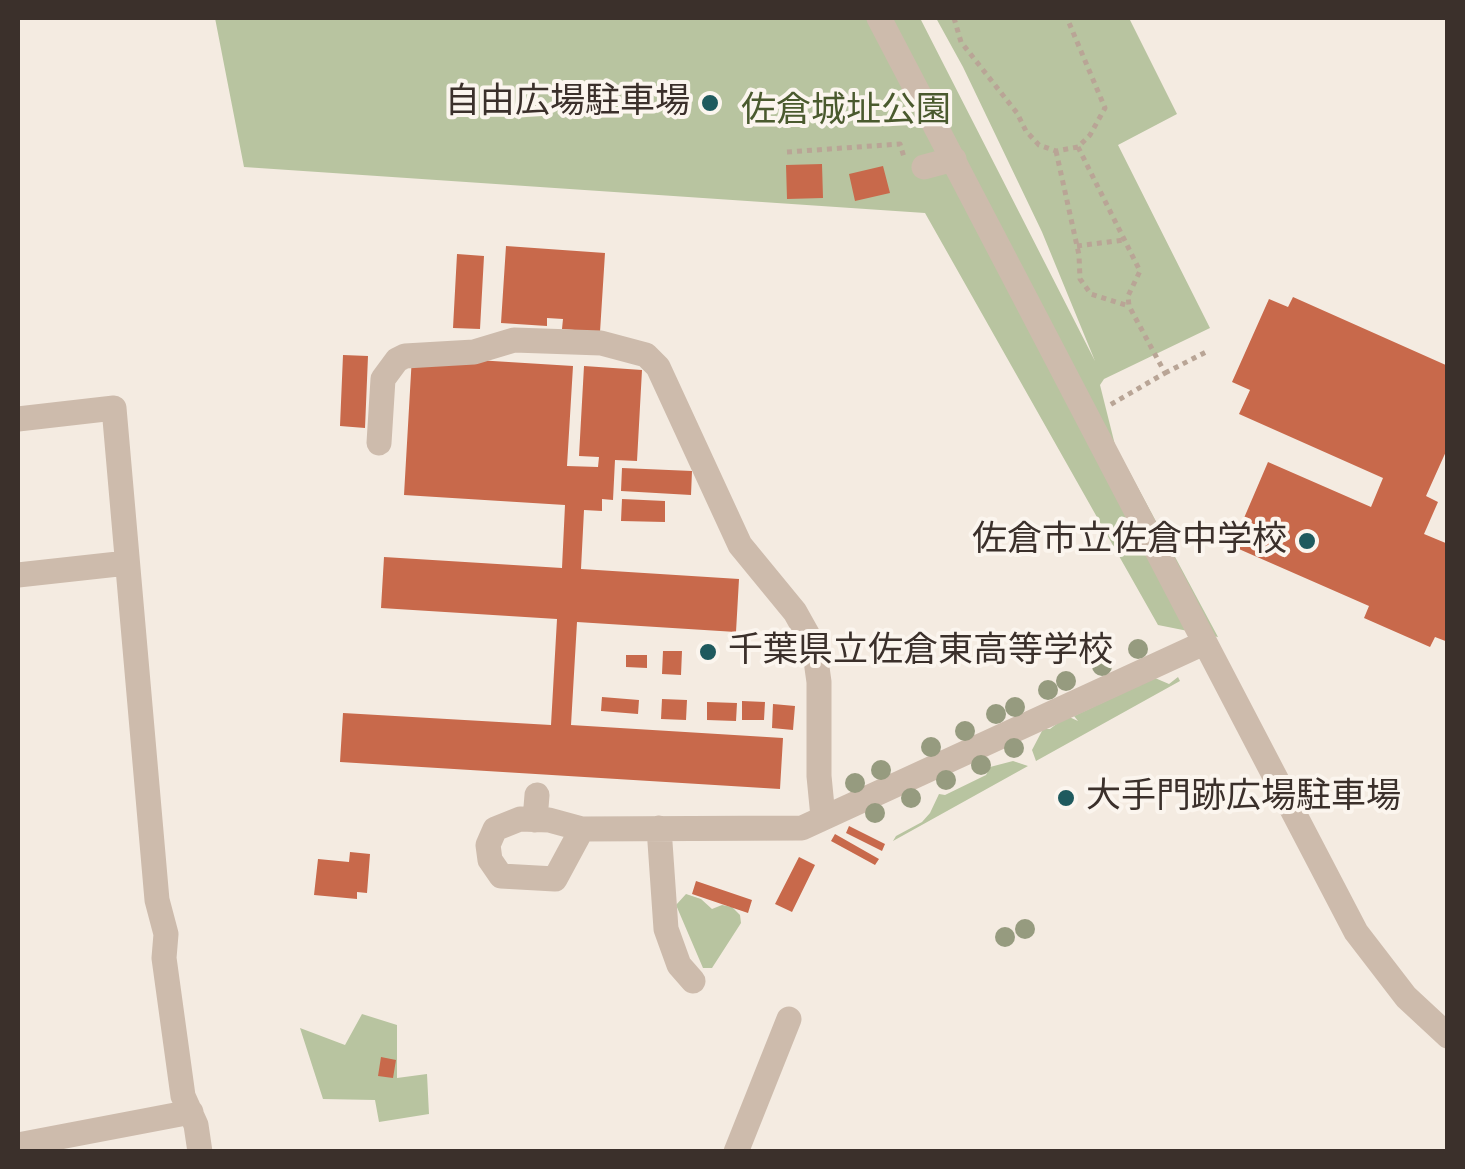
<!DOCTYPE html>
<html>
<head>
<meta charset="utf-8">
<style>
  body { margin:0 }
  #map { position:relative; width:1465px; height:1169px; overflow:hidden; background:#f4ebe1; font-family:Roboto,sans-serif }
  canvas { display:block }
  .frame { position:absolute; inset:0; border:20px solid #3b302b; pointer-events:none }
</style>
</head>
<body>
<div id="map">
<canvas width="1465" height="1169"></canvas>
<div class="frame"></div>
</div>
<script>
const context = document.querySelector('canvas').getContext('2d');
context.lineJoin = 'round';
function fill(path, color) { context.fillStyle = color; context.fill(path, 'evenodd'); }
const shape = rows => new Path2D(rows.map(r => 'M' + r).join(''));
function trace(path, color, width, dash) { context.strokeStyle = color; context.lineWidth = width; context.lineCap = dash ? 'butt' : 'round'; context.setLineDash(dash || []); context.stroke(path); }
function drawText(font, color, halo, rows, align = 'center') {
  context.font = font + ' Roboto,"Noto Sans JP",sans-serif'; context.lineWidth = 8; context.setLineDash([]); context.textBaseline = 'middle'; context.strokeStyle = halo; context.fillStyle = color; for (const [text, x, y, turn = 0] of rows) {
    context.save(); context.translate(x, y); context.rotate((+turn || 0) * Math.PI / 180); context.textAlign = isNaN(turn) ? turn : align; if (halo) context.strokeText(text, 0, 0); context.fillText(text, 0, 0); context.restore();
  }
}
fill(shape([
  [215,18,920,18,1095,361,1042,232,963,67,936,18,1129,18,1177,114,1118,145,1210,328,1104,379,1100,385,1115,445,1218,637,1158,625,925,213,244,167],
  [1178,677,1180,681,1036,761,1032,750,1043,729,1050,729,1067,716,1078,721,1074,716,1155,678,1169,684],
  [1013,761,1028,766,893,841,896,836,922,822,930,813,939,794,945,795,986,775,990,767],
  [686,894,701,899,712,909,722,905,732,907,740,915,741,923,712,968,703,968,676,905],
  [362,1014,397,1025,397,1078,427,1074,429,1114,379,1122,375,1100,323,1099,300,1028,345,1045]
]), '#b8c4a0');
fill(shape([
  [822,164,823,198,787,199,786,165],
  [883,166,890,193,855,201,849,174],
  [506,246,605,253,600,332,562,329,563,319,547,318,547,326,501,323],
  [457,254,484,256,480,329,453,328],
  [1293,297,1448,366,1448,447,1426,496,1438,502,1424,534,1448,544,1448,642,1435,637,1430,647,1364,618,1369,606,1232,546,1268,462,1371,507,1383,478,1239,414,1250,390,1232,382,1269,299,1288,307],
  [343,355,368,356,365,428,340,426],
  [412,356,573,366,567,466,598,467,599,457,579,456,584,366,642,370,637,461,615,460,613,500,602,499,602,511,584,510,581,569,739,579,736,632,577,622,571,725,783,738,780,789,340,762,343,713,551,725,557,619,381,608,384,557,562,568,565,505,404,495],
  [622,468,692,471,691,495,621,491],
  [622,499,665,501,665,522,621,521],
  [663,651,682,651,681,675,662,674],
  [626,655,647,655,647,668,626,667],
  [602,697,639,700,638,714,601,711],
  [662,699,687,700,686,720,661,719],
  [742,701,765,702,764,720,742,720],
  [707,702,737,703,736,721,707,720],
  [773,704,795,706,793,730,772,728],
  [849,826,885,844,882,851,846,833],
  [835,834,879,859,875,865,831,841],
  [350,852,370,854,367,893,357,892,357,899,314,895,318,859,349,862],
  [799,857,815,865,792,912,775,904],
  [696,881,752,900,748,913,692,894],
  [381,1057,396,1060,393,1078,378,1076]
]), '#c8694b');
trace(shape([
  [954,18,961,42,1017,113,1026,131,1039,145,1056,151,1078,147,1090,135,1105,108,1067,18],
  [1078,147,1140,271,1128,296,1129,306,1165,373,1108,406],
  [1056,151,1079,255,1080,279,1091,294,1129,306],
  [787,152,900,144,904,157],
  [1077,246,1124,240],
  [1165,373,1208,351]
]), '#b9a596', 5, [5, 5]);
trace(shape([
  [879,18,1356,932,1406,997,1448,1036],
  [924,167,954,159],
  [18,419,114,408,157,900,166,934,164,958,183,1096,196,1125,200,1152],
  [379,443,383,379,397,360,405,356,474,352,514,340,601,343,646,355,658,367,740,545,795,612,814,646,819,682,819,776,823,817],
  [18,575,127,563],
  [535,820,537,795],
  [659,828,666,929,679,965,693,981],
  [582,829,555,879,501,876,490,860,488,845,495,829,520,819,549,820,582,829,802,828,1204,643],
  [18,1145,191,1112],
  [736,1152,789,1019]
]), '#cdbbac', 25);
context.fillStyle = '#969b7f';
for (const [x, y] of [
  [1138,649],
  [1102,666],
  [1066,681],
  [1048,690],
  [1015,707],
  [996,714],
  [965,731],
  [931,747],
  [1014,748],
  [981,765],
  [881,770],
  [946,780],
  [855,783],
  [911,798],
  [875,813],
  [1025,929],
  [1005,937]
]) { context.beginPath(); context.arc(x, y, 10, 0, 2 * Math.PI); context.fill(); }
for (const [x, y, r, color] of [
  [710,103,10,"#1f5a5e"],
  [1307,541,10,"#1f5a5e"],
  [708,652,10,"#1f5a5e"],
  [1066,798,10,"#1f5a5e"]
]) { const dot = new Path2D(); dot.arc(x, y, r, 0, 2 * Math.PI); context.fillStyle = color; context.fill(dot); trace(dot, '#fbf5ee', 4); }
drawText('35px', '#3b302b', '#fbf5ee', [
  ["自由広場駐車場",690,103],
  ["佐倉市立佐倉中学校",1287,541],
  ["千葉県立佐倉東高等学校",728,652,"left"],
  ["大手門跡広場駐車場",1086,798,"left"]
], 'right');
drawText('35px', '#4a5a2e', '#fbf5ee', [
  ["佐倉城址公園",846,112]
]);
</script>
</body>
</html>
